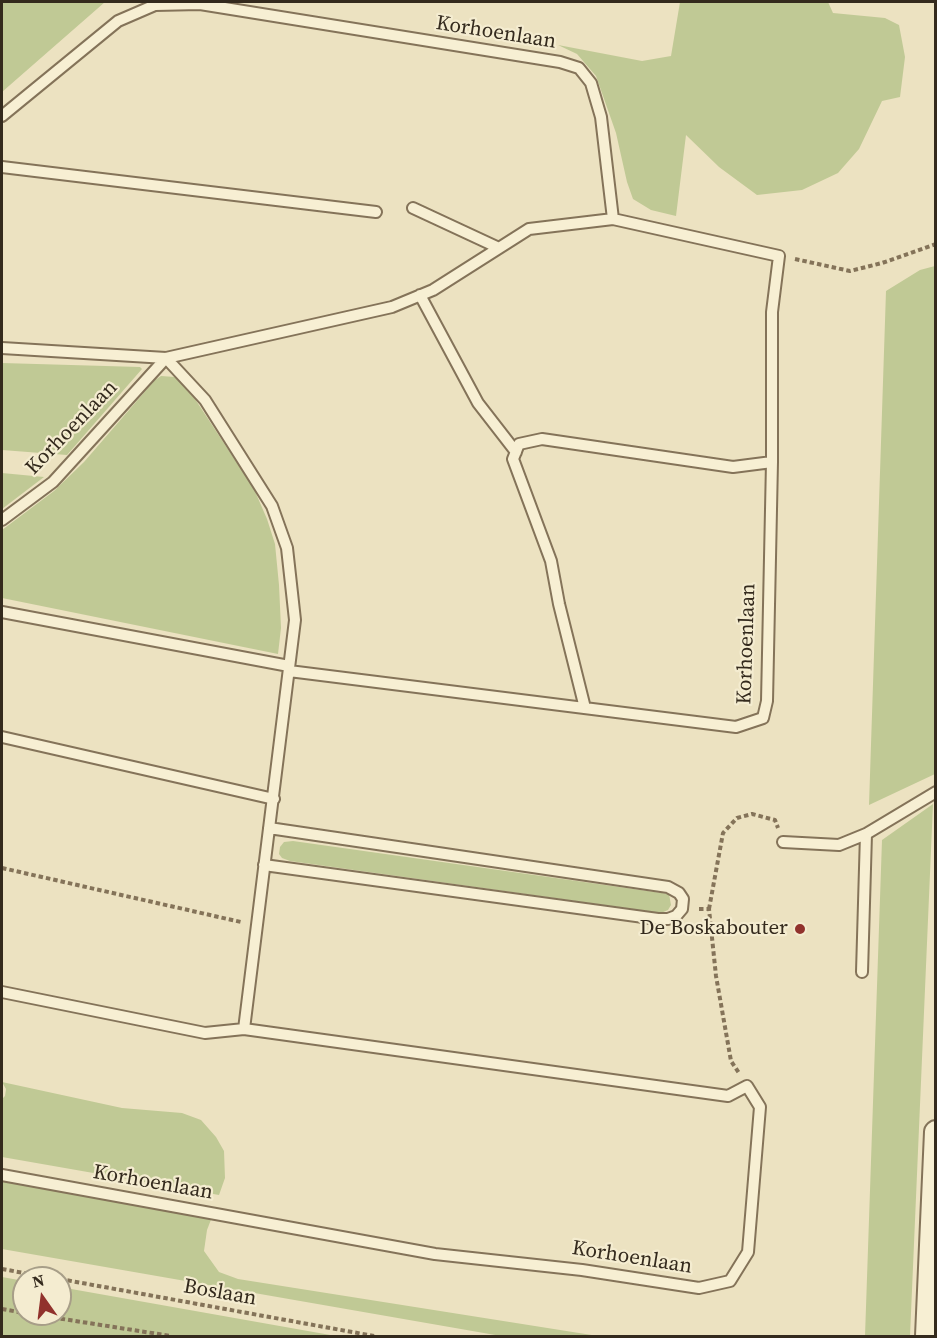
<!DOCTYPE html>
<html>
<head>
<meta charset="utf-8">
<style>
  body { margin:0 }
  #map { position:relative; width:937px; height:1338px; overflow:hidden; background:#ece2c1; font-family:"Source Serif 4",serif }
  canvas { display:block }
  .frame { position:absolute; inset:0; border:3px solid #342a1d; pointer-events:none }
  .north { position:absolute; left:12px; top:1266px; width:60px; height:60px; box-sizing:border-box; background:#f4ecd0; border:2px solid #a79e88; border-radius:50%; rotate:346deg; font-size:16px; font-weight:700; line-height:24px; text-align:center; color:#342a1d }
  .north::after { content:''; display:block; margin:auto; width:21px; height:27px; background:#91322c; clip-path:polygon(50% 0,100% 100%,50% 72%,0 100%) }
</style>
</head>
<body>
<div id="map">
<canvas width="937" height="1338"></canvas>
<div class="frame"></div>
<div class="north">N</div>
</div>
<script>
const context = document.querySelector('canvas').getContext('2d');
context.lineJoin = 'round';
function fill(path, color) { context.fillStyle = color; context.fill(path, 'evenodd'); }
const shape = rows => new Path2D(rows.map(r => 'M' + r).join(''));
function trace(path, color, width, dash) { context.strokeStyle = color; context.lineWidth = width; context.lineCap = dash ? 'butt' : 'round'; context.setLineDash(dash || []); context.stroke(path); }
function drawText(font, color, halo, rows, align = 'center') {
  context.font = font + ' "Source Serif 4",serif'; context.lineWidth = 4.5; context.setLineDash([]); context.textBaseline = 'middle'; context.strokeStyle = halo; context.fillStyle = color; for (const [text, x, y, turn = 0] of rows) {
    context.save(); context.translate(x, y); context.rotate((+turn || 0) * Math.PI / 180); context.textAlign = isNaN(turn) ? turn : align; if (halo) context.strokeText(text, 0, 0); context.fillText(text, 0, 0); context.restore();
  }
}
fill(shape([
  [2,2,105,2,2,92],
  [680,2,828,2,833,13,885,18,899,25,905,57,900,97,882,101,859,149,838,173,802,190,757,195,719,167,686,135,676,216,651,210,633,199,627,182,616,133,596,76,577,54,558,45,642,61,671,56],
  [935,266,935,774,869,805,886,291,920,270],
  [2,363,140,367,142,369,67,455,2,450],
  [161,376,175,377,195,399,254,489,267,519,275,544,279,585,281,628,278,654,2,598,2,530,54,491,84,462,155,380],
  [2,473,44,477,2,509],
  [933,804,910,1336,865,1336,882,840],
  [293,841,669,894,671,905,668,910,661,913,290,861,282,858,279,854,280,847,284,842],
  [2,1082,122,1108,182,1113,201,1120,216,1137,224,1151,225,1178,219,1195,2,1157,2,1099,5,1096,6,1089],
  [2,1181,212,1217,207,1230,204,1251,219,1272,238,1279,598,1336,501,1336,2,1249],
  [2,1277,24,1281,24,1314,60,1314,60,1287,336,1336,11,1336,2,1335]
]), '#c0c995');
const lane = shape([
  [2,116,118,21,155,5,200,4,560,62,579,68,591,83,601,117,613,219],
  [2,167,376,212],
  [413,208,499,248],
  [420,295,478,403,516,452],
  [2,348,166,358,205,400,272,506,287,548,295,620,244,1029],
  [2,520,53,482,166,358,392,307,433,290,529,229,613,219,779,256,772,312,772,462,733,467,542,439,519,444,513,459,551,561,559,604,585,708],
  [2,612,289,666],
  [289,671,736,727,763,718,767,701,772,462],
  [2,737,274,799],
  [783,842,839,845,866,834,936,792],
  [264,865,658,919,668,919,676,916,682,909,683,899,679,893,668,887,269,828],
  [862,972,866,834],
  [2,992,205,1033,244,1029,728,1096,747,1086,760,1107,748,1252,730,1281,699,1288,582,1270,435,1254,2,1175]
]);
const street = shape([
  [927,1336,936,1132]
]);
trace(lane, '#847359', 14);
trace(street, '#847359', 26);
trace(shape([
  [795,259,850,271,882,263,936,244],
  [2,868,241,922],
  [699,909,709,909,716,976,731,1061,739,1073],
  [709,909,723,833,737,818,752,814,775,820,778,828],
  [2,1269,52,1278],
  [60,1279,374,1336],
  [2,1309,24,1313],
  [31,1314,171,1336]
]), '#847359', 4, [4.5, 3]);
trace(lane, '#f7efd3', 10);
trace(street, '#f7efd3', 22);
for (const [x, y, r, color] of [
  [800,929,6,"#91322c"]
]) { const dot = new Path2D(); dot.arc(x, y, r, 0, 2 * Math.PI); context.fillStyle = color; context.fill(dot); trace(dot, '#f4ecd0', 2); }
drawText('21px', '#342a1d', '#f4ecd0', [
  ["Korhoenlaan",496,33,9],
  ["Korhoenlaan",72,428,-46],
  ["Korhoenlaan",747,644,-88],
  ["Korhoenlaan",153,1183,10],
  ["Korhoenlaan",632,1258,9],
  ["Boslaan",220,1293,10]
]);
drawText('21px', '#342a1d', '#f4ecd0', [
  ["De Boskabouter",788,929]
], 'right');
</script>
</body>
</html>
